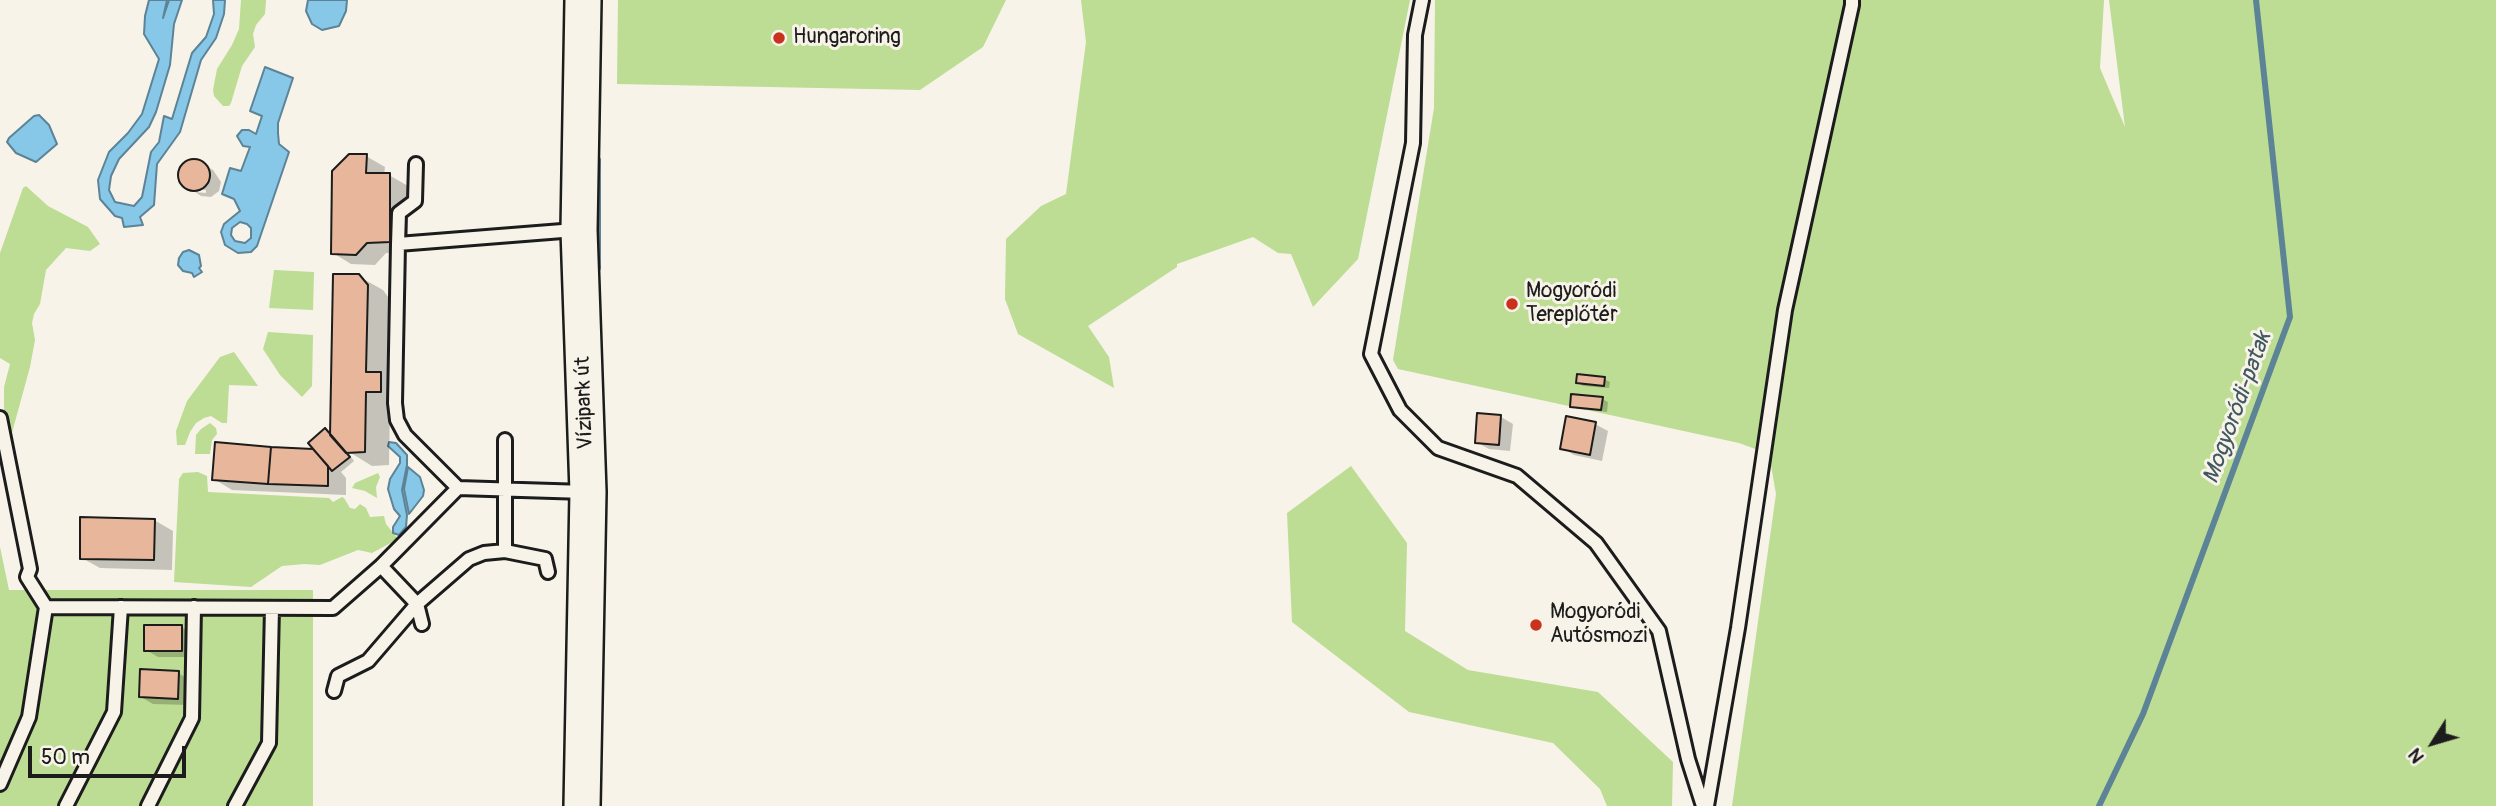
<!DOCTYPE html>
<html>
<head>
<meta charset="utf-8">
<style>
  body { margin:0 }
  #map { position:relative; width:2496px; height:806px; overflow:hidden; background:#f7f3e8; font-family:Pangolin,sans-serif }
  canvas { display:block }
  .north { position:absolute; left:2398px; top:708px; width:70px; height:70px; -webkit-text-stroke:5px #f7f3e8; paint-order:stroke; rotate:233deg; font-size:19px; font-weight:700; line-height:28px; text-align:center; color:#1c1c1c }
  .north::after { content:''; display:block; margin:auto; width:24px; height:32px; background:#1c1c1c; clip-path:polygon(50% 0,100% 100%,50% 72%,0 100%) }
  .scale { position:absolute; left:28px; top:746px; width:158px; height:32px; box-sizing:border-box; border:4px solid #1c1c1c; border-top:0; padding-left:9px; font-size:21px; line-height:24px; white-space:nowrap; color:#1c1c1c; -webkit-text-stroke:5px #f7f3e8; paint-order:stroke }
</style>
</head>
<body>
<div id="map">
<canvas width="2496" height="806"></canvas>
<div class="north">N</div>
<div class="scale">50 m</div>
</div>
<script>
const context = document.querySelector('canvas').getContext('2d');
context.lineJoin = 'round';
function fill(path, color) { context.fillStyle = color; context.fill(path, 'evenodd'); }
const shape = rows => new Path2D(rows.map(r => 'M' + r).join(''));
function trace(path, color, width, dash) { context.strokeStyle = color; context.lineWidth = width; context.lineCap = dash ? 'butt' : 'round'; context.setLineDash(dash || []); context.stroke(path); }
function drawText(font, color, halo, rows, align = 'center') {
  context.font = font + ' Pangolin,sans-serif'; context.lineWidth = 6; context.setLineDash([]); context.textBaseline = 'middle'; context.strokeStyle = halo; context.fillStyle = color; for (const [text, x, y, turn = 0] of rows) {
    context.save(); context.translate(x, y); context.rotate((+turn || 0) * Math.PI / 180); context.textAlign = isNaN(turn) ? turn : align; if (halo) context.strokeText(text, 0, 0); context.fillText(text, 0, 0); context.restore();
  }
}
fill(shape([
  [241,0,266,0,265,14,256,25,253,34,255,47,242,66,231,103,229,106,223,106,214,96,213,90,217,69,232,45,239,29],
  [618,0,1006,0,983,47,920,90,617,84],
  [1081,0,1410,0,1358,259,1313,307,1291,254,1278,253,1253,237,1177,264,1177,267,1088,326,1109,357,1114,388,1018,334,1005,299,1006,239,1041,206,1066,194,1086,42],
  [1435,0,2104,0,2100,68,2125,127,2109,0,2496,0,2496,806,1732,806,1776,494,1769,454,1739,443,1398,369,1393,360,1434,108],
  [26,186,48,206,88,227,100,244,90,251,66,248,46,270,40,304,34,314,32,323,35,340,30,367,10,440,4,413,4,387,10,364,0,358,0,253,23,188],
  [274,270,314,272,313,310,269,308],
  [268,332,313,335,312,386,302,397,280,375,263,349],
  [234,352,258,386,229,385,227,423,222,423,211,416,204,418,196,423,190,432,185,445,177,445,176,431,187,401,220,357],
  [210,423,216,428,217,434,212,440,210,454,195,454,196,435,201,429],
  [1351,466,1407,543,1405,631,1468,670,1598,692,1673,762,1672,806,1607,806,1600,789,1553,743,1409,712,1292,622,1287,513],
  [198,472,207,476,208,492,329,498,333,502,342,497,344,498,350,508,355,509,360,504,366,508,370,517,384,516,386,524,398,539,372,553,358,550,320,565,304,564,282,566,251,587,174,582,179,479,183,473],
  [378,473,380,477,376,487,377,498,365,491,352,488,355,483],
  [0,547,9,590,313,590,313,806,0,806]
]), '#bddc94');
const water = shape([
  [149,0,167,0,163,18,169,0,182,0,174,24,170,65,156,112,149,127,119,159,111,176,109,190,115,202,134,206,142,197,151,152,159,142,164,116,172,119,192,53,206,37,214,14,213,0,225,0,224,14,216,38,201,60,180,132,157,164,154,205,140,217,143,225,124,227,122,218,115,216,100,199,98,180,109,152,128,133,142,114,159,59,144,34,145,16,149,0],
  [308,0,347,0,346,11,339,26,322,30,312,24,306,11,308,0],
  [265,67,293,78,278,123,278,133,279,144,289,152,257,246,251,252,238,253,225,245,221,232,224,224,240,211,234,199,222,194,230,168,241,171,250,147,243,146,237,136,242,130,249,130,256,134,262,116,250,111,265,67],
  [240,222,247,224,251,228,251,238,245,243,235,241,231,235,232,228,240,222],
  [39,115,49,125,57,144,36,162,16,153,7,142,9,138,34,116,39,115],
  [189,250,199,255,201,266,199,268,202,272,194,277,192,273,183,271,178,265,179,258,183,252,189,250],
  [389,442,396,443,407,455,407,465,402,490,407,515,406,527,399,535,393,533,393,527,400,516,394,509,388,489,390,479,400,463,400,457,388,446,389,442],
  [408,467,420,477,424,490,423,496,409,514,404,489,408,467]
]);
fill(water, '#87c8e8');
trace(water, '#5c8396', 2);
fill(shape([
  [366,156,385,167,384,175,389,175,408,186,408,252,386,253,375,265,351,264,333,253],
  [191,161,200,162,213,170,221,182,219,191,211,197,201,196,195,192,206,193,206,190,193,189,193,191,188,189,179,178,180,169],
  [358,276,383,290,391,301,390,380,404,388,404,405,390,405,389,465,372,466,346,450,354,461,341,472,346,478,346,495,232,490,214,479,216,444,317,451,325,430,332,434],
  [1604,379,1610,382,1609,388,1583,386,1578,383],
  [1602,399,1608,402,1607,412,1577,409,1572,406],
  [1501,417,1513,424,1510,451,1489,449,1476,442],
  [1595,424,1608,431,1602,461,1574,455,1562,448],
  [154,520,173,531,172,570,100,568,82,558],
  [181,627,194,634,194,657,158,657,146,650],
  [178,673,190,680,190,705,153,704,141,697]
]), '#0003');
trace(shape([
  [598,268,598,160],
  [2099,806,2143,714,2290,317,2256,0]
]), '#5c8396', 6);
const building = shape([
  [349,154,367,154,366,173,390,173,390,242,367,243,356,255,331,254,332,171,349,154],
  '178 175a16 16 0 1 1 32 0a16 16 0 1 1-32 0Z',
  [333,274,359,274,368,285,366,372,381,372,381,392,366,392,365,452,346,453,330,435,333,274],
  [1577,374,1605,377,1604,386,1576,383,1577,374],
  [1571,394,1603,397,1601,410,1570,407,1571,394],
  [1477,413,1501,415,1499,445,1475,443,1477,413],
  [1566,416,1596,422,1590,455,1560,449,1566,416],
  [325,428,350,457,332,471,308,443,325,428],
  [215,442,271,447,268,484,212,480,215,442],
  [271,447,313,449,328,466,328,486,268,484,271,447],
  [80,517,155,519,154,560,80,559,80,517],
  [144,625,182,625,182,651,144,651,144,625],
  [140,669,179,671,178,699,139,697,140,669]
]);
fill(building, '#e8b69a');
trace(building, '#1c1c1c', 2);
const lane = shape([
  [1422,0,1415,35,1413,143,1371,354,1400,410,1438,448,1517,476,1596,543,1659,631,1688,759,1703,806],
  [575,230,398,244,395,403,397,420,405,435,458,488,585,492],
  [398,244,399,213,415,201,416,164],
  [0,418,30,569,27,577,46,607],
  [505,440,505,551],
  [381,566,417,604,422,624],
  [334,691,338,676,368,661,417,604,469,559,484,553,505,551,545,559,548,572],
  [0,784,29,717,46,607,333,608,381,566,458,488],
  [66,806,114,712,121,607],
  [148,806,192,718,194,607],
  [235,806,269,743,272,608],
  [1707,806,1738,628,1785,310,1852,5,1852,0]
]);
const secondary = shape([
  [582,806,588,492,579,230,583,0]
]);
trace(lane, '#1c1c1c', 18);
trace(secondary, '#1c1c1c', 40);
trace(lane, '#f7f3e8', 12);
trace(secondary, '#f7f3e8', 35);
for (const [x, y, r, color] of [
  [779,38,7,"#c8321e"],
  [1512,304,7,"#c8321e"],
  [1536,625,7,"#c8321e"]
]) { const dot = new Path2D(); dot.arc(x, y, r, 0, 2 * Math.PI); context.fillStyle = color; context.fill(dot); trace(dot, '#f7f3e8', 2.5); }
drawText('21px', '#1c1c1c', '#f7f3e8', [
  ["Hungaroring",793,38],
  ["Mogyoródi",1526,292],
  ["Tereplőtér",1526,316],
  ["Mogyoródi",1550,613],
  ["Autósmozi",1550,637]
], 'left');
drawText('21px', '#1c1c1c', '#f7f3e8', [
  ["Vízipark út",585,403,-92]
]);
drawText('italic 23px', '#415863', '#f7f3e8', [
  ["Mogyoródi-patak",2238,408,-70]
]);
</script>
</body>
</html>
